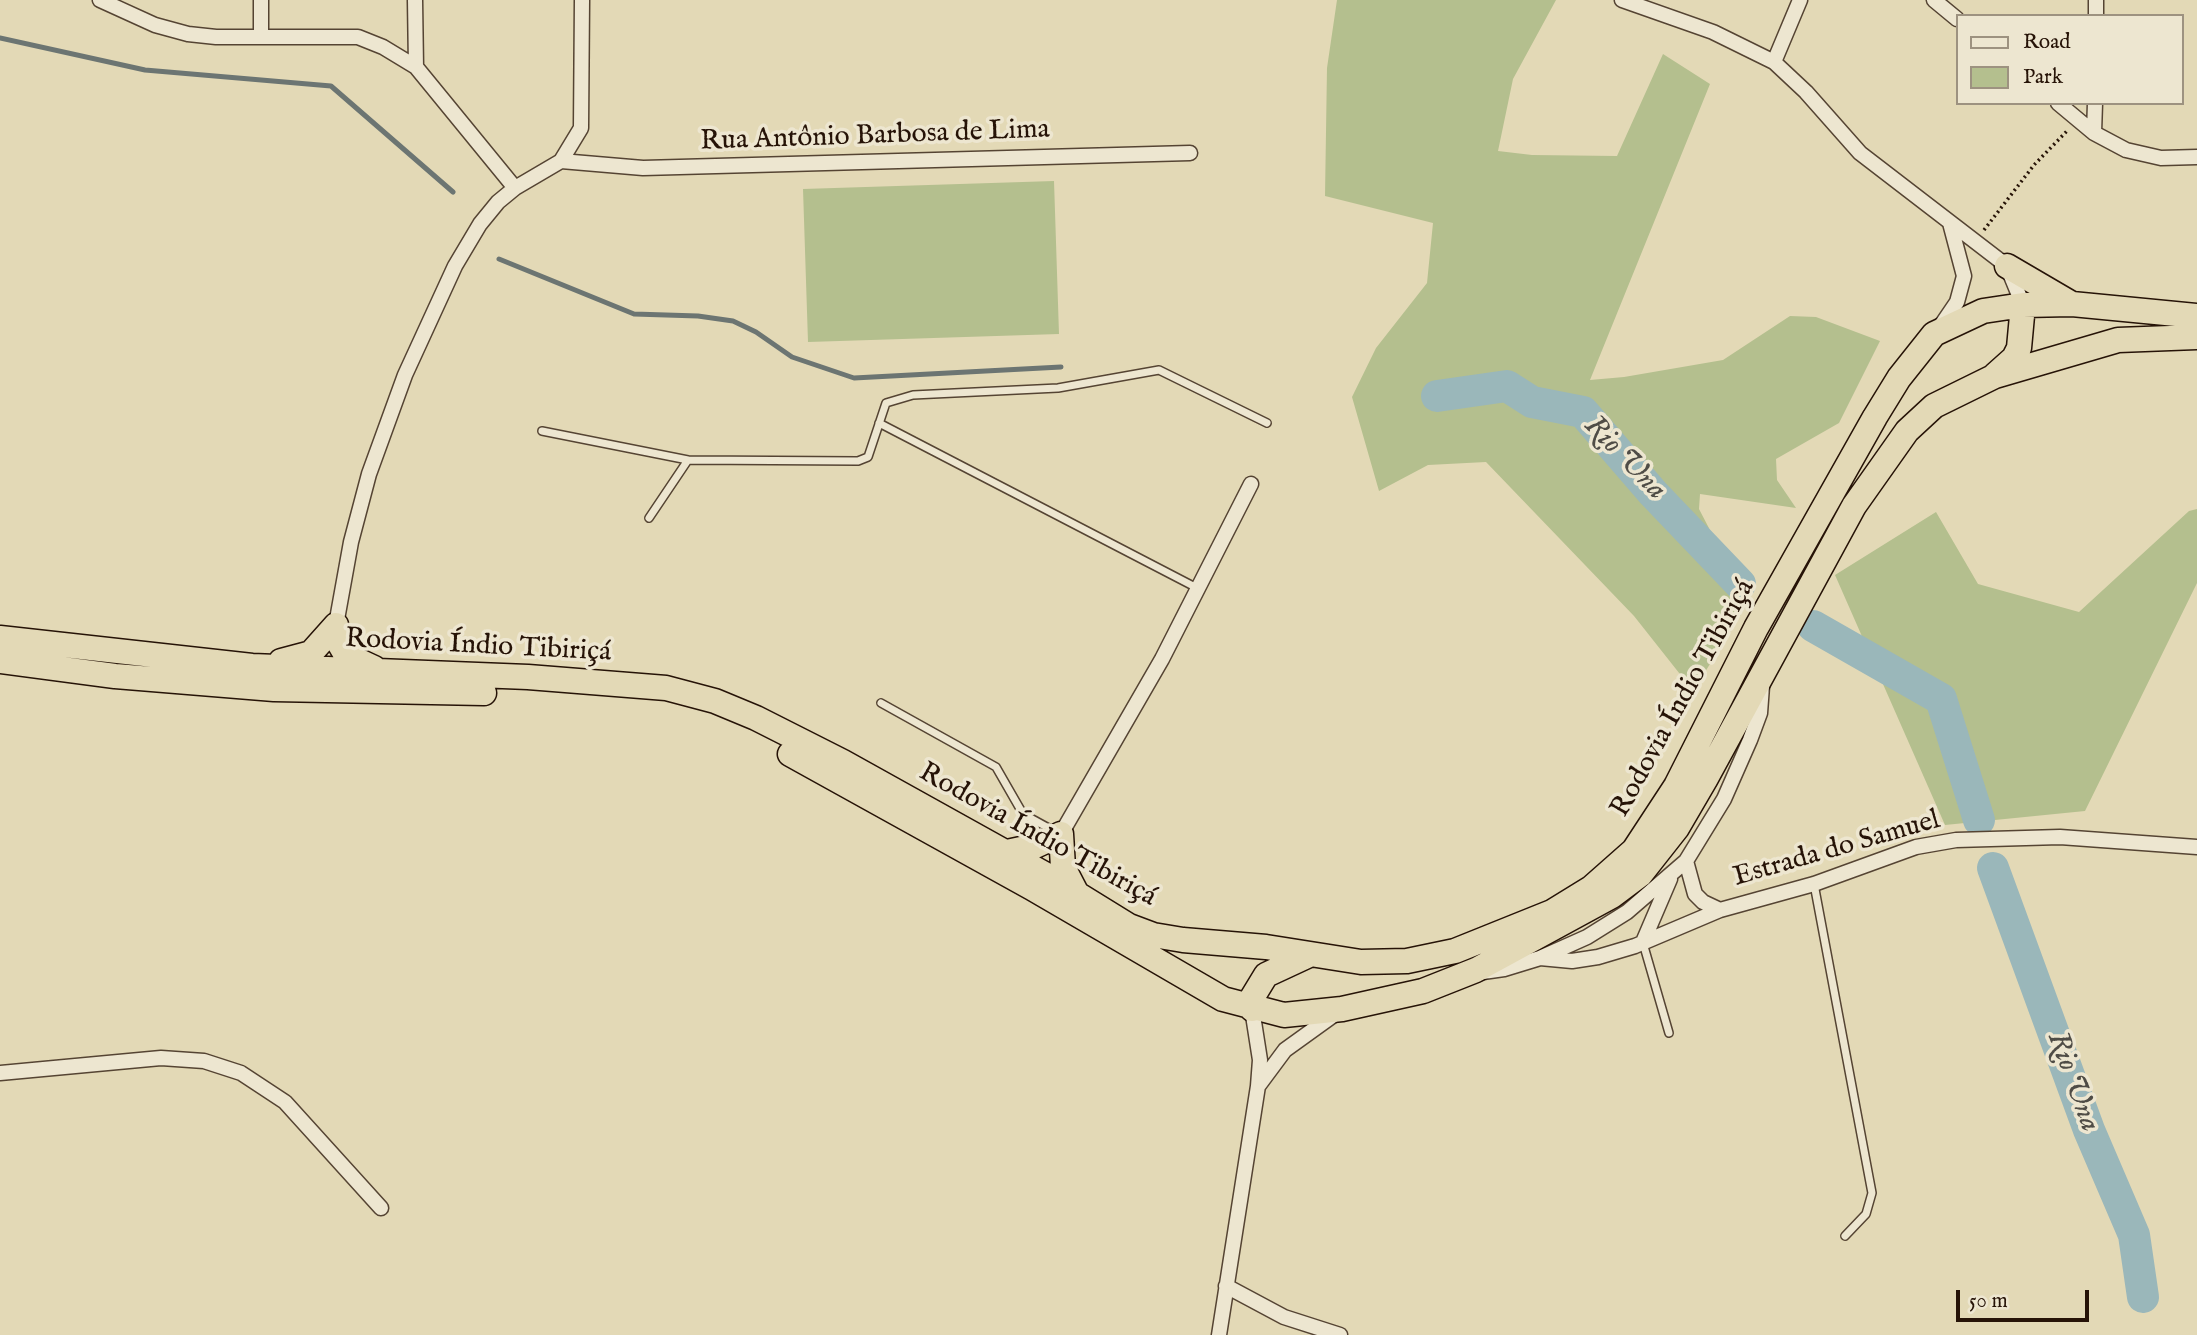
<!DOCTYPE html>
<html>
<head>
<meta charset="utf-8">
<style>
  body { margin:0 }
  #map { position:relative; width:2197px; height:1335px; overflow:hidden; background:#e3d9b6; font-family:"IM FELL English",serif }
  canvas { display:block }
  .legend { position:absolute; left:1956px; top:14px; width:228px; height:91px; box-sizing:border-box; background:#ede6d0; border:2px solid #9d9280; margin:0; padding:9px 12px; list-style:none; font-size:21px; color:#261307 }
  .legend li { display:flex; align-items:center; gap:14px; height:35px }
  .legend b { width:35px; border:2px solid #9d9280 }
  .scale { position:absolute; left:1956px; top:1290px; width:133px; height:32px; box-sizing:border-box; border:4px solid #261307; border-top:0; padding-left:9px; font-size:21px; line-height:24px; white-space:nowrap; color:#261307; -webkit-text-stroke:5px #ede6d0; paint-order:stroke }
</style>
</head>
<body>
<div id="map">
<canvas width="2197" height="1335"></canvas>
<ul class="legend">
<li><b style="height:9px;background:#ede6d0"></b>Road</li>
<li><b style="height:19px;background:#b4bf8e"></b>Park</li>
</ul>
<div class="scale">50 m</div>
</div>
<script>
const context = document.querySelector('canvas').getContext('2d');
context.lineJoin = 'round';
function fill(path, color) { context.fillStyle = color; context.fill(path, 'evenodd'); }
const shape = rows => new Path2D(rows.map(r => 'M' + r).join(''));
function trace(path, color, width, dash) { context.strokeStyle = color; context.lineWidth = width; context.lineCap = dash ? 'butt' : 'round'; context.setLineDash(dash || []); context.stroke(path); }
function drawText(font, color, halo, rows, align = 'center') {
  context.font = font + ' "IM FELL English",serif'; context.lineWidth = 7; context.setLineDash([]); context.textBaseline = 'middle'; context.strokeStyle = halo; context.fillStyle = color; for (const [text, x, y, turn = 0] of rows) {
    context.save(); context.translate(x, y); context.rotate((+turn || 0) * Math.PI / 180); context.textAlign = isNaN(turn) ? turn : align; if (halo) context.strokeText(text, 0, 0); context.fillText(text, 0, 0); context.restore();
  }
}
fill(shape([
  [1337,0,1556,0,1513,79,1498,151,1532,155,1617,156,1663,54,1710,84,1590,380,1624,377,1723,360,1790,316,1816,317,1880,341,1839,423,1776,459,1777,480,1796,508,1700,494,1699,509,1748,603,1700,680,1687,683,1634,616,1486,462,1428,465,1379,491,1352,397,1376,348,1427,283,1433,223,1325,196,1327,68],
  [1054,181,1059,334,808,342,803,189],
  [2197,509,2197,583,2085,811,1945,825,1835,575,1936,512,1978,584,2079,612,2189,511]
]), '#b4bf8e');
trace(shape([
  [0,38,145,70,331,86,453,192],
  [499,259,634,314,698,316,733,321,756,332,792,357,854,378,1061,367]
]), '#6c7572', 5);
trace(shape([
  [1437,396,1507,386,1532,402,1583,412,1653,493,1740,584],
  [1813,626,1941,699,1979,820],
  [1993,868,2089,1130,2134,1235,2143,1297]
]), '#9ab7ba', 32);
const service = shape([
  [879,423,1199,589],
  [542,431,688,460],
  [649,518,688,460,858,461,868,457,886,403,913,395,1058,388,1159,370,1267,423],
  [881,703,996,767,1023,814,1054,831],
  [1814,884,1872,1193,1866,1214,1845,1236],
  [1643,943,1669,1033]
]);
const minor = shape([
  [100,0,155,25,188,34,216,37,358,37,383,47,416,67,515,188],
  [261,0,261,35],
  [415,0,416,67],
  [1622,0,1713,32,1774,62,1806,92,1860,153,2007,266,2023,305],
  [1934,0,1957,19],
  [2096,16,2096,0],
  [1774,62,1800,0],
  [2058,103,2094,133,2126,150,2161,158,2197,157],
  [2094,133,2095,103],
  [561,161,643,168,1190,153],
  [1940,327,1957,302,1964,276,1950,223],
  [336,625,351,542,369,474,405,375,455,266,480,224,498,202,515,188,561,161,581,128,582,0],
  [1061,834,1162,659,1251,484],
  [1686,861,1695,894,1703,902,1720,910],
  [1643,942,1670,879],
  [1540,958,1572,961,1598,957,1635,946,1720,910,1814,884,1916,847,1956,840,2060,837,2197,847],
  [1483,972,1504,969,1540,958,1587,937,1627,912,1686,861,1724,799,1750,740,1760,713,1762,686],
  [0,1073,161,1058,204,1061,241,1073,285,1102,381,1208],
  [1259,1085,1285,1050,1335,1014],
  [1226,1286,1284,1317,1340,1335],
  [1219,1335,1258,1086,1260,1060,1252,1009]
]);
const trunk = shape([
  [2007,266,2072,304],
  [1995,375,2014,358,2019,348,2023,305],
  [336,625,336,638,346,655,374,668],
  [0,638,252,666,528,677,666,688,715,701,756,718,843,762,1048,876,1129,926,1153,935,1183,940,1266,947,1361,962,1407,961,1455,951,1552,912,1591,888,1634,850,1676,786,1756,628,1875,417,1899,378,1934,334,1983,311,2023,305,2072,304,2197,316],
  [0,661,115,676,274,689,484,693],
  [281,661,311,653,336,625],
  [790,754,1032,888,1223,999,1284,1015,1342,1009,1423,991,1476,970,1612,896,1640,875,1677,828,1705,780,1854,506,1907,431,1934,406,1995,376,2118,340,2197,337],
  [1007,852,1035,846,1061,834,1063,867,1077,894],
  [1252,1009,1252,998,1266,975,1309,955]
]);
trace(service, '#543', 10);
trace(minor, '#543', 17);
trace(trunk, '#261307', 27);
trace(shape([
  [1984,230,2034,165,2067,131]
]), '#261307', 3.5, [2, 3.5]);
trace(service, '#ede6d0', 7);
trace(minor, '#ede6d0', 14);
trace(trunk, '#e3d9b6', 24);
drawText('28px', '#261307', '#ede6d0', [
  ["Rua Antônio Barbosa de Lima",875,137,-2],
  ["Rodovia Índio Tibiriçá",478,647,3],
  ["Rodovia Índio Tibiriçá",1684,699,-61],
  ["Rodovia Índio Tibiriçá",1037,836,29],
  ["Estrada do Samuel",1837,850,-16]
]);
drawText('italic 30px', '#4f4c46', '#ede6d0', [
  ["Rio Una",1624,459,46],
  ["Rio Una",2072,1082,70]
]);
</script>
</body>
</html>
